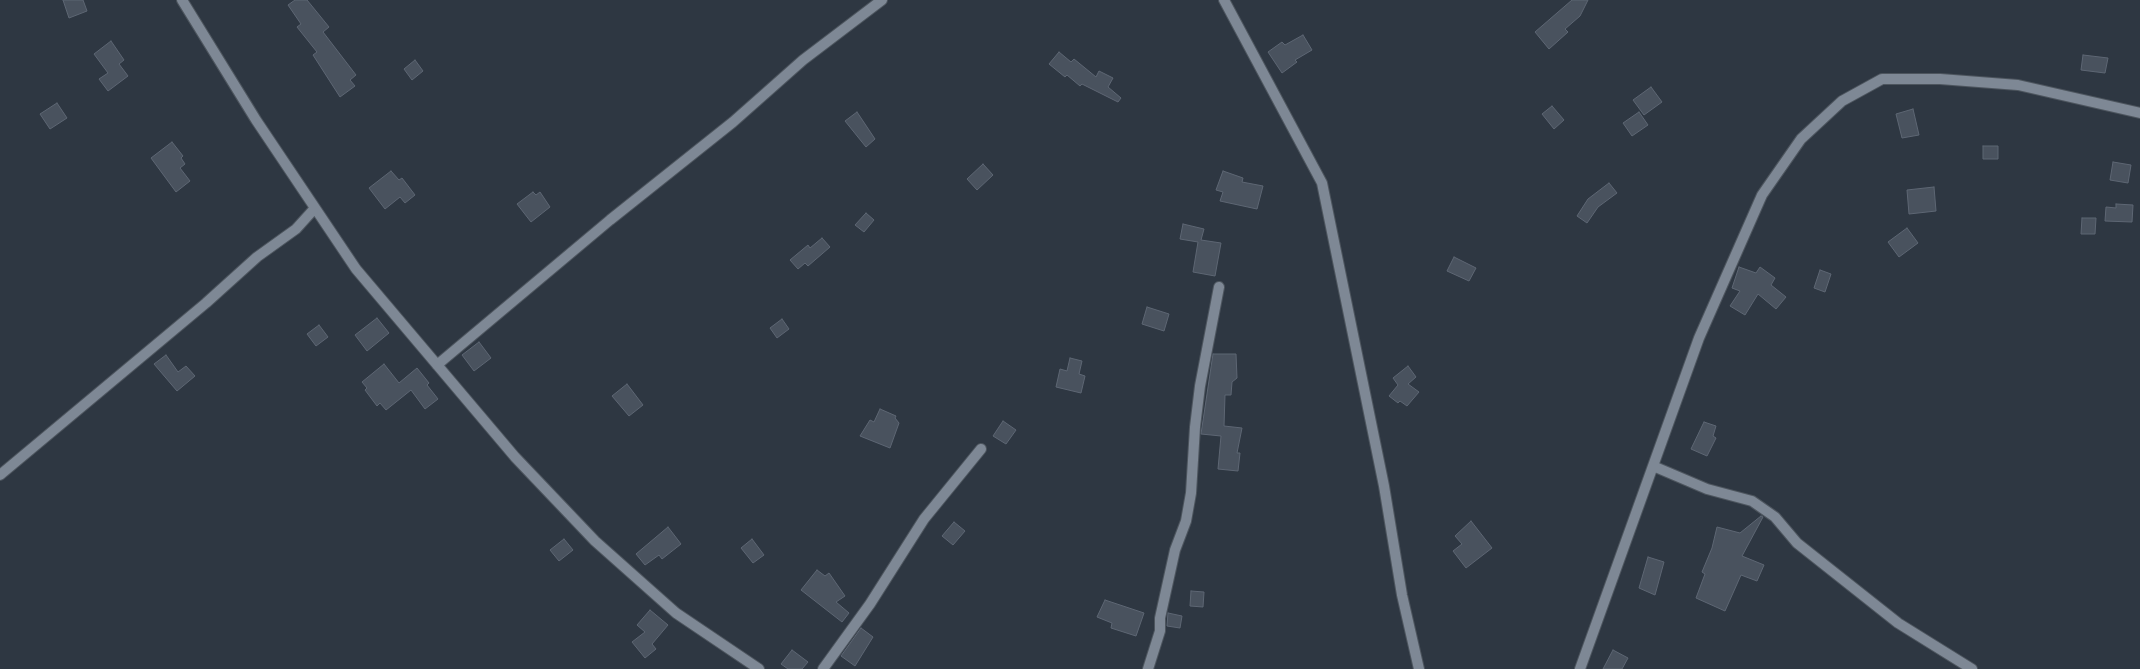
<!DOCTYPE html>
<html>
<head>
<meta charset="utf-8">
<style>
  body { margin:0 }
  canvas { display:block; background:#2e3742 }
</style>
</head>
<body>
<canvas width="2140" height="669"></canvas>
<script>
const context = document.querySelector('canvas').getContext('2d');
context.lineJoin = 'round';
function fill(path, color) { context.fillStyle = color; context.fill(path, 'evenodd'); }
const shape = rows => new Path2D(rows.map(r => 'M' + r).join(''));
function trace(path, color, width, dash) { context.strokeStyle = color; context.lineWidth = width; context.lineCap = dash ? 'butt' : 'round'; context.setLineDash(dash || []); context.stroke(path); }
const building = shape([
  [63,0,83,0,87,11,69,18,63,0],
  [295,0,307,0,329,27,323,32,356,75,350,80,355,86,340,97,313,55,317,52,297,27,301,24,288,5,295,0],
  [1572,0,1588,0,1580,16,1565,29,1568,32,1549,49,1535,32,1572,0],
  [1303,35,1312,50,1295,60,1297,62,1282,73,1268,52,1282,42,1285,45,1303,35],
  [111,41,124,60,119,64,128,76,108,91,99,79,108,73,94,54,111,41],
  [1059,52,1071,62,1074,59,1096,77,1099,71,1113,78,1108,87,1121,98,1118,102,1082,84,1080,86,1067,75,1065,77,1049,64,1059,52],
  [2083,55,2108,58,2105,73,2081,70,2083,55],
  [415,60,423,71,412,80,404,69,415,60],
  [1651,87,1662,102,1644,115,1633,100,1651,87],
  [57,103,67,118,50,129,40,114,57,103],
  [1552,106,1564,120,1554,129,1542,114,1552,106],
  [1913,109,1919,135,1902,138,1896,114,1913,109],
  [857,112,875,139,866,147,845,121,857,112],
  [1639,112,1648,125,1632,136,1623,123,1639,112],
  [172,142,183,156,181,158,185,164,180,168,190,181,176,192,151,158,172,142],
  [1983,146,1998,146,1998,159,1983,159,1983,146],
  [2113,162,2131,165,2128,183,2110,180,2113,162],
  [983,164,993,175,977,190,967,179,983,164],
  [391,171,399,180,402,178,415,195,405,203,400,197,385,209,369,188,391,171],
  [1223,171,1243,178,1242,182,1263,186,1257,209,1220,201,1223,192,1216,190,1223,171],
  [1609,183,1617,193,1598,207,1587,223,1577,216,1588,199,1609,183],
  [1934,187,1936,211,1909,214,1907,190,1934,187],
  [533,192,536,195,540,192,550,207,531,222,517,204,533,192],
  [2116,204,2133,205,2132,222,2105,221,2106,207,2116,208,2116,204],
  [866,213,874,220,864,232,855,225,866,213],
  [2082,218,2096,218,2095,234,2081,234,2082,218],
  [1183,224,1204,229,1201,240,1221,243,1215,276,1193,272,1198,242,1180,239,1183,224],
  [1907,228,1918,243,1899,257,1888,242,1907,228],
  [822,238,830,247,808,266,805,263,798,269,790,260,808,245,810,248,822,238],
  [1454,257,1476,268,1469,281,1447,271,1454,257],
  [1739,267,1756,273,1760,267,1775,278,1771,285,1786,297,1776,309,1758,294,1745,315,1730,306,1740,291,1732,288,1739,267],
  [1820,270,1831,274,1825,292,1814,288,1820,270],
  [1147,307,1169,314,1164,331,1142,324,1147,307],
  [377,318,389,333,367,351,355,335,377,318],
  [782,319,789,329,777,338,770,328,782,319],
  [319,325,328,337,316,346,307,334,319,325],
  [479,342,491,358,474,371,462,355,479,342],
  [1213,354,1236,354,1237,378,1232,382,1231,395,1225,395,1224,426,1242,428,1237,453,1240,453,1238,471,1218,469,1221,436,1201,434,1213,354],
  [166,355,178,372,186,366,195,376,177,391,154,364,166,355],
  [1070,358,1082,361,1079,374,1085,376,1081,393,1056,387,1060,369,1067,371,1070,358],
  [384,364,399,383,417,368,429,383,427,385,438,399,425,409,411,390,386,410,380,403,377,406,365,390,367,388,362,382,384,364],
  [1408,366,1416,377,1408,384,1419,392,1407,406,1400,401,1398,403,1389,396,1398,385,1393,378,1408,366],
  [627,384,643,405,629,416,612,396,627,384],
  [880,409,896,416,895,418,899,423,890,448,860,436,870,420,874,422,880,409],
  [1003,421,1016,430,1006,444,993,436,1003,421],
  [1704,422,1716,426,1713,436,1716,438,1707,456,1691,449,1704,422],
  [1761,516,1763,517,1742,556,1764,565,1757,581,1741,575,1725,611,1696,598,1705,574,1702,572,1712,548,1717,527,1740,533,1761,516],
  [1471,521,1492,548,1466,568,1453,551,1462,544,1455,536,1471,521],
  [954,522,965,531,953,545,942,536,954,522],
  [668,527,681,544,662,559,659,555,645,565,636,554,668,527],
  [564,539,573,550,559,561,550,550,564,539],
  [752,539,764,555,753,563,741,548,752,539],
  [1648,557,1664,562,1655,595,1639,588,1648,557],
  [817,570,825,576,829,573,845,596,836,602,849,613,842,622,801,590,817,570],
  [1191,591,1204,592,1203,607,1190,606,1191,591],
  [1105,600,1144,613,1136,636,1111,628,1112,623,1097,617,1105,600],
  [650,610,668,625,652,644,656,649,645,658,632,642,645,632,637,625,650,610],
  [1168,613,1182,616,1180,628,1167,626,1168,613],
  [861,628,873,637,855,666,841,656,861,628],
  [792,650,808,662,802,669,788,669,781,664,792,650],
  [1613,650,1628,658,1622,669,1603,669,1613,650]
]);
fill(building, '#49525e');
trace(building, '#5d6673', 1);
const minor = shape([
  [182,0,256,120,356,269,515,457,595,541,676,613,759,669],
  [1224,0,1322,183,1384,486,1402,595,1419,669],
  [437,365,610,220,733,122,803,60,882,0],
  [1653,466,1707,489,1752,501,1775,517,1797,543,1898,623,1972,669],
  [0,475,206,303,257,257,296,229,315,208],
  [823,669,870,604,924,519,981,449],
  [1148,669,1160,631,1160,618,1175,550,1186,521,1191,493,1195,427,1200,386,1219,287],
  [1580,669,1699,338,1762,195,1801,139,1842,101,1882,79,1940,79,2018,85,2140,113]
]);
trace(minor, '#4d555e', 12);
trace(minor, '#7e8895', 10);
</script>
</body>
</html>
